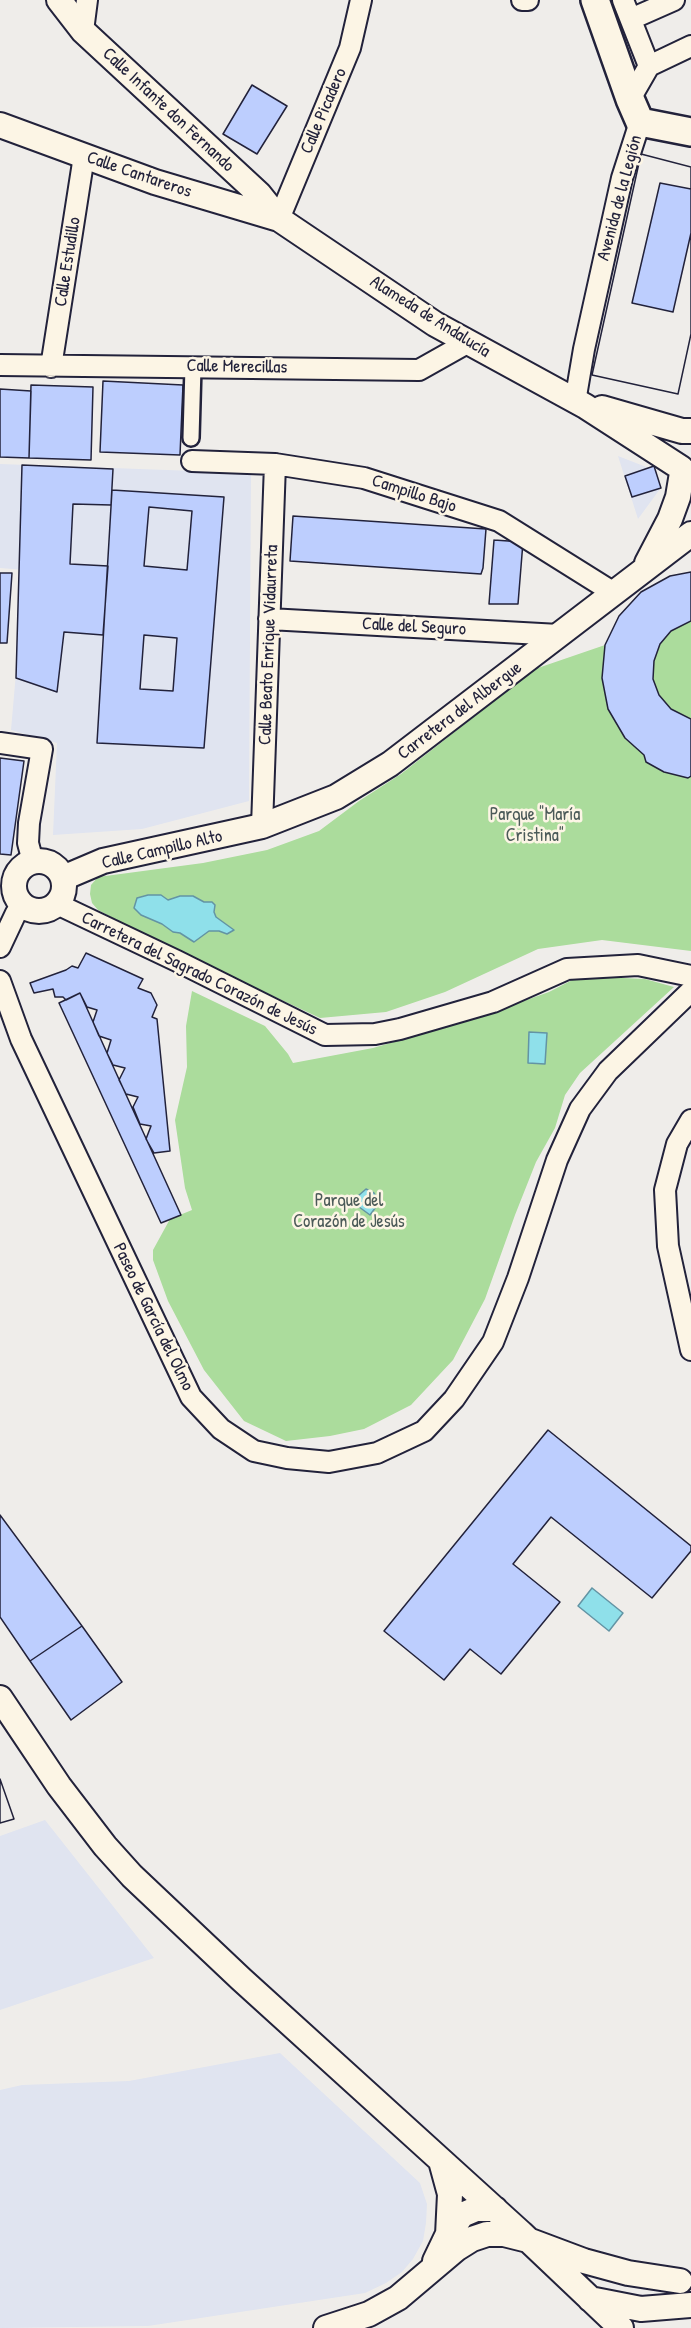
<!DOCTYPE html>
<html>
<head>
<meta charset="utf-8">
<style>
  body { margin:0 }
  canvas { display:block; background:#efedea }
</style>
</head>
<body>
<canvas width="691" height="2328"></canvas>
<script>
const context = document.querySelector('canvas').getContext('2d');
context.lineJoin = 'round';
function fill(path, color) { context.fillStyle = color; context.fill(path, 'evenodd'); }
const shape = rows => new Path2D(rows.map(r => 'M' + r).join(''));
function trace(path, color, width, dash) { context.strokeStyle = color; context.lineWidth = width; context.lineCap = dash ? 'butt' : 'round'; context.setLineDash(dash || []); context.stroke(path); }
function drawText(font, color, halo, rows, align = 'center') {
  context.font = font + ' "Patrick Hand",sans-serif'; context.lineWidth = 5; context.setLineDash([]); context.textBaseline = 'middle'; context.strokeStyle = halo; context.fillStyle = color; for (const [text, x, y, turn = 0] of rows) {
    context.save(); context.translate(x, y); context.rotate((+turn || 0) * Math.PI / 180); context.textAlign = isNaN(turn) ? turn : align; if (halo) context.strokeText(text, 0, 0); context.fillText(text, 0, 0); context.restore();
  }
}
fill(shape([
  [618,456,654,470,660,489,638,519],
  [0,464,251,473,249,801,142,829,53,835,57,743,11,730,25,570,0,568],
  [45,1820,154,1958,0,2010,0,1836],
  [280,2053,420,2183,427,2204,426,2223,423,2241,413,2259,402,2272,386,2283,365,2293,148,2326,0,2328,0,2090,22,2085,129,2081]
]), '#e0e4f0');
fill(shape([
  [691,572,691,951,602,940,538,949,445,992,386,1012,320,1018,160,943,98,910,92,903,90,894,91,885,98,877,203,863,267,850,319,831,359,801,401,774,535,669,605,645,619,616,641,592,670,576],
  [580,976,645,979,674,987,580,1073,565,1095,555,1128,536,1162,515,1215,485,1299,453,1360,411,1405,364,1429,330,1436,286,1441,244,1421,204,1370,168,1301,153,1260,153,1250,170,1219,192,1210,185,1188,175,1120,187,1067,186,1026,192,991,265,1026,288,1054,293,1063,373,1048,467,1021,549,992]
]), '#abdc9c');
const water = shape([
  [148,895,161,895,168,900,180,896,193,896,204,902,212,902,215,905,214,912,216,917,234,930,227,934,219,931,209,931,194,942,180,933,173,932,162,924,141,915,134,908,137,898,148,895],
  [529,1032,547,1033,545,1064,528,1063,529,1032],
  [366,1189,374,1193,376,1197,381,1200,370,1215,355,1204,359,1200,358,1196,366,1189],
  [592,1588,623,1613,609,1631,578,1606,592,1588]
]);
fill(water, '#8fe0ea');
trace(water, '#6394a4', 1.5);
const building = shape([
  [252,85,287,106,257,154,223,134,252,85],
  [641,154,691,167,691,189,660,183,632,303,673,312,691,233,691,334,678,394,592,375,641,154],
  [641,154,691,167,691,334,678,394,592,375,641,154],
  [103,381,183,385,180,455,100,452,103,381],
  [31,385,93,387,91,460,29,458,31,385],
  [0,389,31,391,29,458,0,457,0,389],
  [22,465,113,469,111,505,73,504,70,564,108,566,103,635,64,632,57,692,16,678,22,465],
  [654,466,661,488,632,497,625,476,654,466],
  [112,490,224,497,204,748,97,743,112,490],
  [149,507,192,511,187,570,144,566,149,507],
  [144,635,177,638,173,691,140,689,144,635],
  [293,516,486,529,483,568,481,574,290,561,293,516],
  [494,540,523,542,518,604,489,604,494,540],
  [691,572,691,621,671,631,660,644,654,661,653,679,659,695,671,709,691,719,691,776,688,778,664,772,646,762,644,755,625,738,608,709,602,678,605,645,619,616,641,592,670,576,691,572],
  [0,573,12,573,7,643,0,643,0,573],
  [0,758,24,761,11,855,0,854,0,758],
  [86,953,143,979,138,988,151,993,157,1005,152,1017,157,1019,170,1151,154,1153,146,1139,151,1126,140,1124,133,1107,138,1097,126,1094,119,1080,125,1068,113,1065,107,1053,111,1040,99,1036,93,1022,97,1010,87,1007,80,993,66,1000,63,997,55,997,53,989,34,993,30,983,66,970,72,966,78,968,86,953],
  [80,993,107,1053,181,1215,161,1223,59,1003,80,993],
  [548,1430,691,1546,691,1551,652,1598,551,1517,513,1564,560,1602,501,1674,470,1649,444,1680,384,1631,548,1430],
  [0,1515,82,1626,30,1661,0,1617,0,1515],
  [82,1626,122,1682,71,1720,30,1661,82,1626],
  [0,1779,14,1819,0,1823,0,1779],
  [0,1779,14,1819,0,1823,0,1779]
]);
fill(building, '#bdcefe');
trace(building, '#22223b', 1.5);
const pedestrian = shape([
  [191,438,193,367]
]);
const minor = shape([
  [522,0,528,0],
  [623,0,649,66],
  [631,19,674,0],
  [83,31,87,0],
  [630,99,649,66,691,46],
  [279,219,350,48,361,0],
  [0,365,419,370,467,343],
  [51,367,84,156],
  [575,402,584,349,622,178,640,122],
  [192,461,275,464,364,478,499,521,614,593],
  [269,619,559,635],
  [0,743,42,749,29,823,28,843,33,862],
  [262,826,275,464],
  [57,904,177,961,325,1035,375,1034,400,1029,493,1002,567,969,638,965,691,976],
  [0,947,16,913,25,907],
  [0,981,21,1039,191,1397,221,1429,254,1451,287,1458,329,1462,377,1453,424,1431,454,1399,493,1342,518,1278,557,1160,580,1109,608,1071,691,991],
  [691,1120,677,1144,665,1190,668,1246,691,1350]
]);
const tertiary = shape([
  [59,0,83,31,259,194,279,219],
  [0,125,155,182,279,219,435,324,585,406,681,468],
  [602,408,682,431,691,431],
  [647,563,670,519,678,497,682,473],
  '14 886a25 25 0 1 1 50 0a25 25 0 1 1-50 0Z',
  [63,878,103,861,262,826,336,797,390,764,691,534],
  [0,1698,59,1786,105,1846,132,1876,241,1979,521,2233,621,2328],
  [441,2161,450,2194,448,2235],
  [435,2261,447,2236,462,2215,476,2209,495,2209],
  [590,2299,641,2309,691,2305],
  [326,2328,369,2314,398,2298,456,2249,472,2239,487,2234,504,2234,528,2240,584,2261,628,2273,680,2281]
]);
const secondary = shape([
  [595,0,630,99,640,122,691,132]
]);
trace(pedestrian, '#22223b', 20);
trace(minor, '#22223b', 24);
trace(tertiary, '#22223b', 28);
trace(secondary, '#22223b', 32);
trace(pedestrian, '#fcf5e5', 15);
trace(minor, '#fcf5e5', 20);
trace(tertiary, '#fcf5e5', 24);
trace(secondary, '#fcf5e5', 27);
drawText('18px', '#22223b', '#fcf5e5', [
  ["Calle Infante don Fernando",168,110,43],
  ["Calle Picadero",324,111,-67],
  ["Calle Cantareros",139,175,19],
  ["Avenida de la Legión",620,198,-75],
  ["Calle Estudillo",68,262,-81],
  ["Alameda de Andalucía",430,317,32],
  ["Calle Merecillas",237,367,1],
  ["Campillo Bajo",414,494,18],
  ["Calle del Seguro",414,627,3],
  ["Calle Beato Enrique Vidaurreta",269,645,-88],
  ["Carretera del Albergue",460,711,-37],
  ["Calle Campillo Alto",162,850,-13],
  ["Carretera del Sagrado Corazón de Jesús",199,974,26],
  ["Paseo de García del Olmo",153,1317,64]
]);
drawText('18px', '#4b5a58', '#fcf5e5', [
  ["Parque \"María",535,815],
  ["Cristina\"",535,836],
  ["Parque del",349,1201],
  ["Corazón de Jesús",349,1222]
]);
</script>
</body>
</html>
